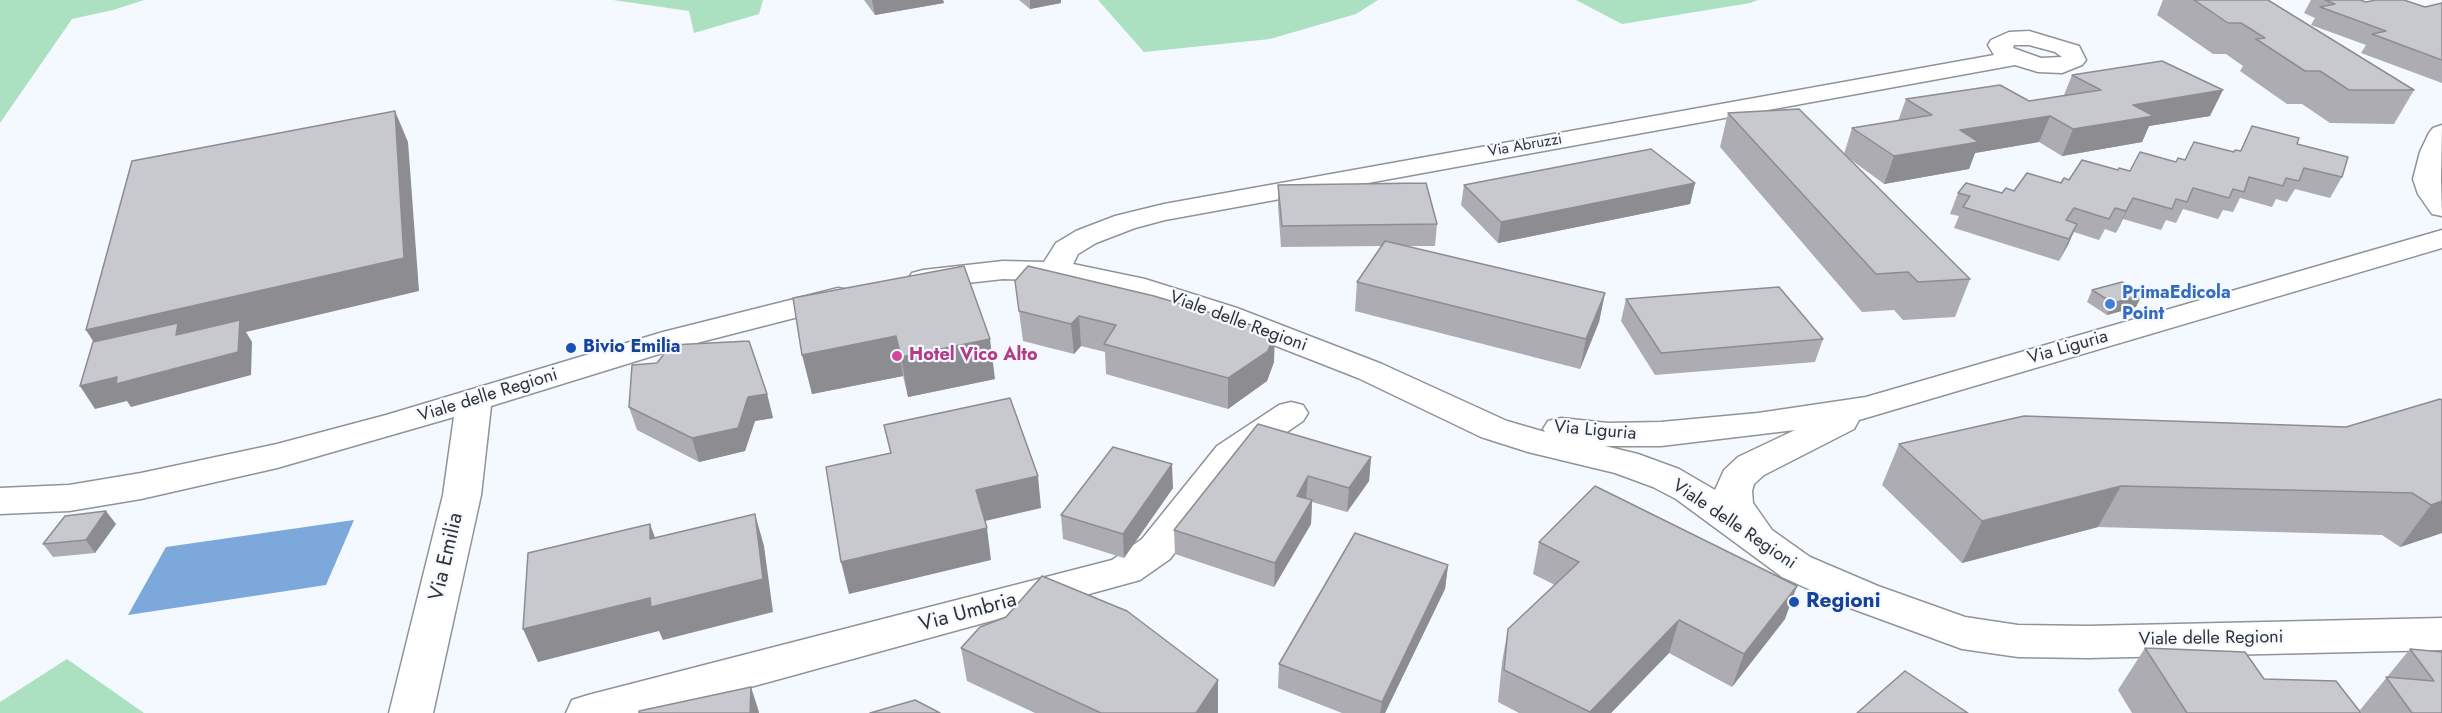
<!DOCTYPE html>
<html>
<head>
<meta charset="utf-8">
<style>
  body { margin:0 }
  canvas { display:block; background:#f4f8ff }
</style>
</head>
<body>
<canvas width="2442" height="713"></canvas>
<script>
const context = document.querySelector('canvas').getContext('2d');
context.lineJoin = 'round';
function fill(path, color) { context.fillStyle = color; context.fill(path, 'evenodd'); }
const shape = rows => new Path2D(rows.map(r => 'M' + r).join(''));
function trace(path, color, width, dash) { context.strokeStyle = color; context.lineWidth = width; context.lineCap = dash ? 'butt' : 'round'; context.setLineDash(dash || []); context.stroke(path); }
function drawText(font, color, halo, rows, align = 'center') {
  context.font = font + ' Jost,sans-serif'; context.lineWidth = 4.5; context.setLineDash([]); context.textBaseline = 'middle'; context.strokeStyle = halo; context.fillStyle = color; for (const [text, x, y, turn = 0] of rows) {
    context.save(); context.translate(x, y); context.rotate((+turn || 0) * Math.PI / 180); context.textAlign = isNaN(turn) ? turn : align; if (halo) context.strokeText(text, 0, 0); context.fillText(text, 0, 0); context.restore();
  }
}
fill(shape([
  [0,0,144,0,113,10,72,19,0,123],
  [613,0,763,0,759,14,694,33,689,11],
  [1098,0,1378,0,1356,14,1270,39,1144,52],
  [1576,0,1758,0,1750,3,1622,24],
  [67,659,144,713,0,713,0,702]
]), '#abe1c0');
fill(shape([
  [354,520,326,585,128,615,166,547]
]), '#7ca8db');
const minor = shape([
  [2029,31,2079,46,2086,60,2082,65,2062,73,2038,72,2015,65,1165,220,1135,228,1096,243,1078,254,1073,264,1145,279,1237,308,1382,364,1507,421,1545,432,1543,429,1548,421,1561,418,1608,423,1661,422,1758,413,1866,397,2442,230,2442,248,1859,420,1854,429,1764,475,1754,484,1752,491,1753,503,1772,530,1810,557,1878,586,1965,617,2018,625,2088,626,2442,618,2442,650,2088,658,2018,657,1962,649,1850,608,1782,577,1676,499,1653,487,1615,473,1528,452,1481,437,1358,378,1215,322,1126,294,1069,281,1003,279,923,288,912,285,908,279,912,273,923,270,1003,261,1044,262,1056,243,1076,231,1115,216,1164,204,1994,55,1988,45,1991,40,2009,32,2029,31],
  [2014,45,2029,45,2055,52,2062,57,2041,58,2013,48,2014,45],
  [1795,430,1738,457,1724,470,1715,490,1679,469,1638,454,1605,446,1661,446,1795,430],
  [2442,125,2441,179,2442,216,2432,214,2418,194,2413,179,2420,152,2429,133,2433,128,2442,125],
  [838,288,849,290,854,297,849,304,685,346,491,406,481,495,433,713,389,713,443,495,454,417,277,468,141,499,69,511,0,514,0,488,69,485,141,473,277,444,386,415,663,332,838,288],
  [1291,402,1303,405,1308,413,1303,421,1243,462,1170,559,1140,580,656,713,566,713,572,700,588,695,1112,560,1142,539,1217,446,1279,405,1291,402]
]);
trace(minor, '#8f9499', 3);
fill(minor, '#fff');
fill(shape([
  [864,0,943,0,944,3,875,15],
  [1019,0,1061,0,1061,3,1030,9],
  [2163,0,2268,0,2414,90,2394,124,2330,123,2302,104,2287,104,2240,71,2243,66,2226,54,2213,54,2157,15],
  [2311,0,2360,0,2366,2,2425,7,2442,3,2442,83,2361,53,2366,45,2311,25,2315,18,2304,13],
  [2072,75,2210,116,2149,126,2142,142,2062,156,2039,142,1975,153,1969,169,1884,184,1846,156,1970,279,1955,317,1903,320,1894,310,1862,312,1720,147,1728,113,1844,154,1852,128,1898,121,1906,99,2029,101,2064,95],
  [2252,126,2297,144,2342,177,2330,198,2295,189,2287,202,2276,199,2272,207,2240,198,2233,212,2223,210,2218,219,2183,209,2176,223,2166,220,2161,230,2123,219,2116,233,2105,229,2099,240,2074,232,2059,261,1954,228,1959,216,1950,214,1958,193,2002,193,2061,183,2069,180,2118,170,2130,171,2176,162,2234,152,2240,151],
  [1695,183,1690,204,1498,243,1461,205,1464,185],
  [1278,185,1437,224,1435,246,1406,246,1605,293,1599,322,1580,369,1355,311,1357,282,1382,246,1281,247,1278,205],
  [1015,281,1274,362,1267,381,1228,409,1106,374,1105,352,1081,346,1074,354,1023,341],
  [2092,290,2136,307,2107,315,2087,302],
  [793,298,995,379,908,397,903,376,812,394],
  [1626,299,1823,339,1815,362,1655,375,1621,321],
  [767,394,773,418,755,421,745,451,699,462,637,430,629,407],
  [2442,400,2442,533,2400,547,2382,535,2098,527,1962,563,1882,485,1899,444,2346,427],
  [1258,424,1371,457,1369,481,1347,512,1312,502,1311,524,1274,587,1175,554,1174,530],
  [1173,488,1124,558,1063,539,1061,515],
  [116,524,95,553,53,557,43,544],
  [1539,542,1785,619,1732,687,1669,653,1611,713,1519,713,1498,702,1502,662,1508,629,1555,585,1533,574],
  [1448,565,1445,589,1385,713,1342,713,1278,688,1279,664],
  [961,648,1218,713,1035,713,967,681],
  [2145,648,2264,679,2361,713,2132,713,2118,690],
  [2410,649,2442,652,2442,713,2362,713,2360,710]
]), '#acacb2');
fill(shape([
  [872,0,943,0,944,3,875,15],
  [1030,0,1061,0,1061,3,1030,9],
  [2223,90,2210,116,2149,126,2142,142,2062,156,2073,129,2133,105],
  [395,111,408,142,419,291,246,332,252,342,251,375,131,407,127,401,95,409,80,386,108,365,86,330],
  [2050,116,2039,142,1975,153,1969,169,1884,184,1894,156,1960,130],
  [1695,183,1690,204,1498,243,1501,222],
  [2133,198,2123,219,2116,233,2126,211],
  [2077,224,2068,245,2059,261,2069,239],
  [1605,293,1599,322,1580,369,1586,339],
  [2142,295,2136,307,2107,315,2113,303],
  [1079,316,1081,346,1074,354,1071,324],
  [1275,332,1274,362,1267,381,1228,409,1228,378],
  [896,336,903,376,812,394,802,355],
  [990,339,995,379,908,397,901,357],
  [767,394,773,418,755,421,745,451,699,462,692,438,748,397],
  [1371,457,1369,481,1347,512,1349,488],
  [1172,464,1173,488,1124,558,1123,534],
  [1038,476,1041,508,981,522,976,490],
  [1308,476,1306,500,1297,496],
  [2121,486,2098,527,1962,563,1982,521],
  [1312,500,1311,524,1274,587,1275,563],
  [2442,501,2442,533,2400,547,2431,505],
  [106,511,116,524,95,553,86,540],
  [755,514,764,546,773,612,663,640,659,631,538,662,523,629],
  [650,524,662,556,650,539],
  [987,528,991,560,849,594,841,562],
  [1448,565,1445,589,1385,713,1380,713,1382,702],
  [1797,586,1785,619,1732,687,1744,654],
  [1679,620,1669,653,1611,713,1589,713],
  [1218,680,1218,713,1196,713],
  [751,687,759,712,759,713,750,713]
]), '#8c8c91');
const building = shape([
  [2194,0,2268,0,2414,90,2349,90,2320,71,2305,71,2256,39,2265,38,2241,23,2228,23,2194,0],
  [2325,0,2360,0,2366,2,2376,0,2404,0,2425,7,2442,3,2442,60,2372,34,2386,31,2320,7,2335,4,2325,0],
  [2162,61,2223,90,2133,105,2154,116,2073,129,2050,116,1960,130,1979,142,1894,156,1852,128,1932,115,1906,99,2000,85,2029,101,2101,90,2072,75,2162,61],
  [1799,109,1970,279,1918,282,1908,272,1876,274,1728,113,1799,109],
  [395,111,404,258,86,330,132,161,395,111],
  [2252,126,2299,138,2297,144,2348,157,2342,177,2304,168,2299,181,2286,178,2283,186,2249,177,2244,192,2233,189,2229,198,2193,188,2187,202,2176,199,2172,209,2133,198,2126,211,2115,208,2109,219,2074,208,2066,220,2077,224,2069,239,1963,207,1970,196,1958,193,1966,183,2002,193,2006,188,2014,191,2027,173,2061,183,2064,178,2069,180,2082,160,2118,170,2119,168,2130,171,2140,152,2176,162,2178,158,2185,160,2194,142,2234,152,2235,150,2241,151,2252,126],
  [1651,149,1695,183,1501,222,1464,185,1651,149],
  [1426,183,1437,224,1282,226,1278,185,1426,183],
  [1385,241,1605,293,1586,339,1357,282,1385,241],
  [964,266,990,339,901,357,896,336,802,355,793,298,964,266],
  [1028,266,1154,296,1275,332,1268,351,1228,378,1104,344,1116,325,1079,316,1071,324,1019,311,1015,281,1028,266],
  [2122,282,2142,295,2113,303,2092,290,2122,282],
  [1779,287,1823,339,1661,353,1626,299,1779,287],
  [240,320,238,352,116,384,117,377,80,386,93,342,178,323,176,335,240,320],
  [749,341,767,394,748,397,738,428,692,438,629,407,632,365,657,363,671,345,749,341],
  [1010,398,1038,476,976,490,987,528,841,562,826,467,891,453,884,425,1010,398],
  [2440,399,2442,400,2442,501,2431,505,2412,493,2121,486,1982,521,1899,444,2024,416,2346,427,2440,399],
  [1258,424,1371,457,1349,488,1308,476,1297,496,1312,500,1275,563,1174,530,1258,424],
  [1113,447,1172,464,1123,534,1061,515,1113,447],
  [1595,486,1797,586,1744,654,1679,620,1590,712,1504,670,1508,629,1579,562,1539,542,1595,486],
  [106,511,86,540,43,544,65,516,106,511],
  [755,514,763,579,651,607,650,598,523,629,528,553,650,524,650,539,755,514],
  [1355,533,1448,565,1382,702,1279,664,1355,533],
  [1042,576,1127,611,1218,680,1196,713,1101,713,961,648,980,627,1006,617,1042,576],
  [2145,648,2245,652,2264,679,2336,681,2361,713,2187,713,2145,648],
  [2410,649,2442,652,2442,713,2412,713,2386,677,2434,681,2410,649],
  [1905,671,1968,713,1857,713,1905,671],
  [751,687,750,713,639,713,639,711,751,687],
  [915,700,940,713,870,713,915,700]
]);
fill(building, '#c8c8cf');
trace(building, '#8c8c91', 1.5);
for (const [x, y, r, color] of [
  [2110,304,6,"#3f7fe0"],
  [571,348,6,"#1a4fb4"],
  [897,356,6,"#d1479c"],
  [1794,602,6,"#1a4fb4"]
]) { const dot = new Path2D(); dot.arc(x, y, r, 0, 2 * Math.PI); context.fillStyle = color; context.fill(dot); trace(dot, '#f4f8ff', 2); }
drawText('15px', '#303234', '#f4f8ff', [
  ["Via Abruzzi",1525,146,-10]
]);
drawText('bold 18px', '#366cbe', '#f4f8ff', [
  ["PrimaEdicola",2122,294],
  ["Point",2122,315]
], 'left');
drawText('18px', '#303234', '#f4f8ff', [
  ["Viale delle Regioni",1238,322,20],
  ["Via Liguria",2068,348,-16],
  ["Viale delle Regioni",488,396,-17],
  ["Via Liguria",1595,431,5],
  ["Viale delle Regioni",1734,525,34],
  ["Viale delle Regioni",2211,639,-1]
]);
drawText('bold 18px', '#164399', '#f4f8ff', [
  ["Bivio Emilia",583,348]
], 'left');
drawText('bold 18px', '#b23c85', '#f4f8ff', [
  ["Hotel Vico Alto",909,356]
], 'left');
drawText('21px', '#303234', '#f4f8ff', [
  ["Via Emilia",447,557,-77],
  ["Via Umbria",968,613,-15]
]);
drawText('bold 21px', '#164399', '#f4f8ff', [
  ["Regioni",1806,602]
], 'left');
</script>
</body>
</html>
